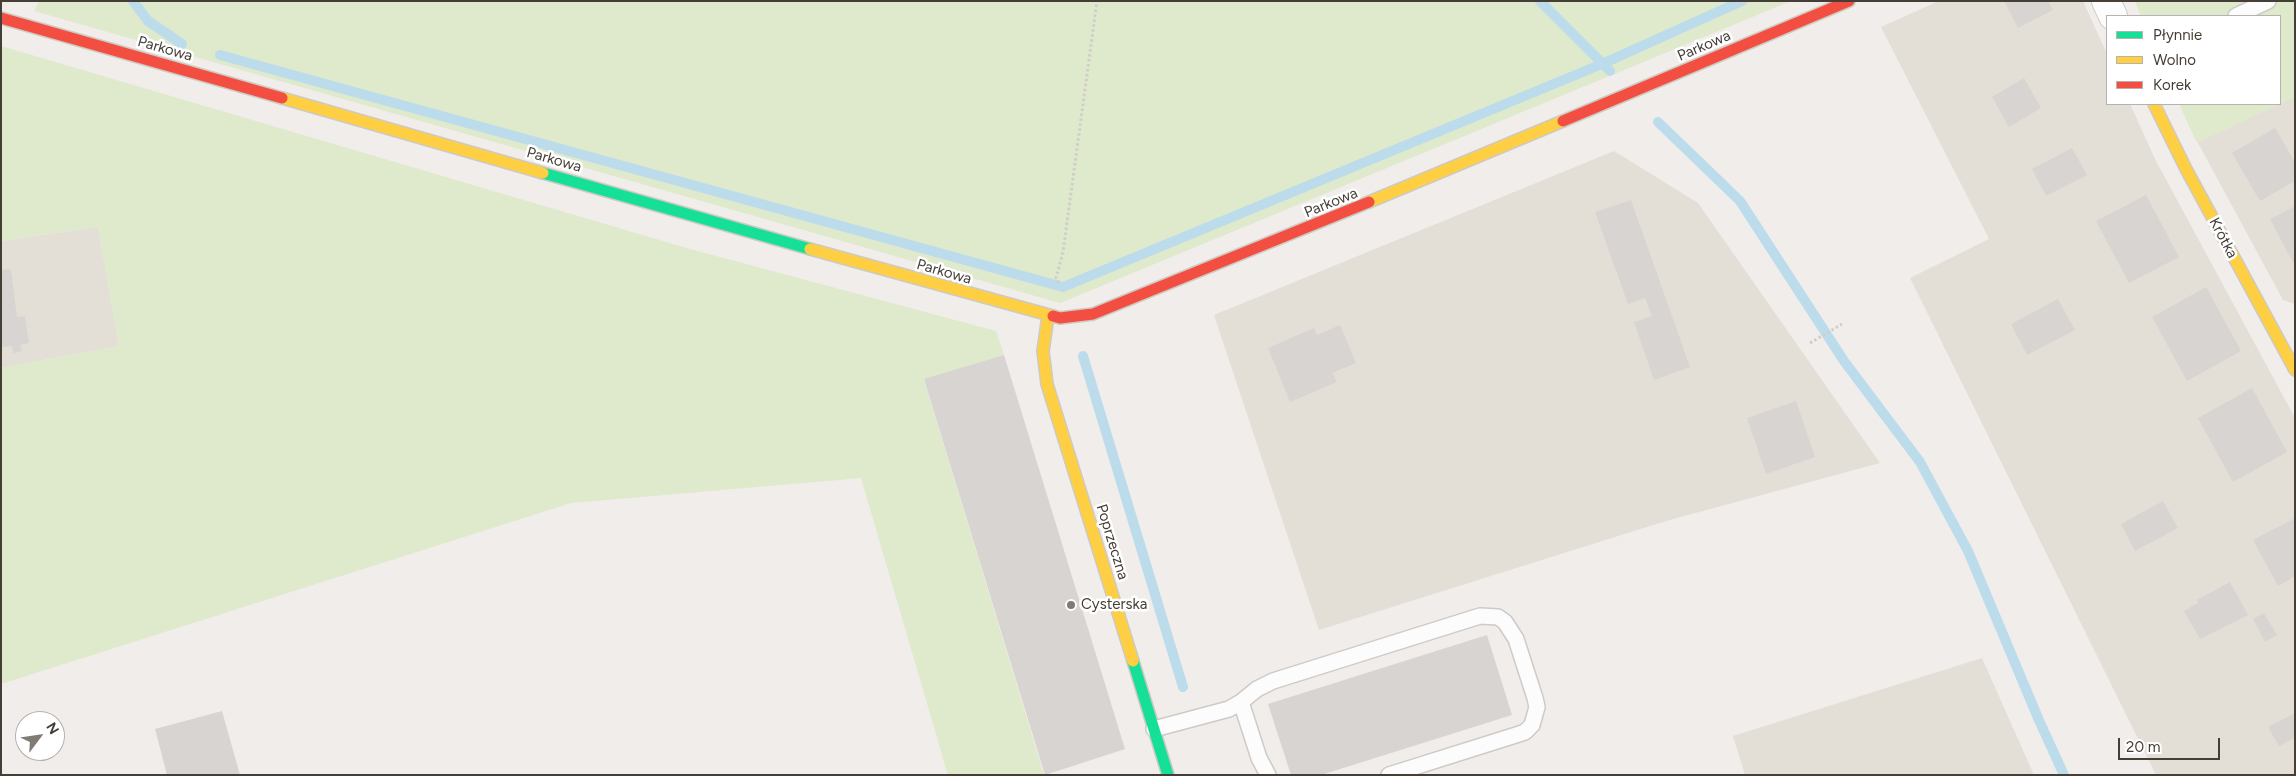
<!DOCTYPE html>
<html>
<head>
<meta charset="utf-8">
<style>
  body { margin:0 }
  #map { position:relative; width:2296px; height:776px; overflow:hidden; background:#f0edea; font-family:Figtree,sans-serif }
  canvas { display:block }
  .frame { position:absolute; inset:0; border:2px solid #453e36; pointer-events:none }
  .legend { position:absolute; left:2106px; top:15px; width:175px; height:90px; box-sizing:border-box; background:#fff; border:1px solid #b5b2af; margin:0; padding:6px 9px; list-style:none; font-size:15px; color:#453e36 }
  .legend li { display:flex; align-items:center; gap:10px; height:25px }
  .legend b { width:25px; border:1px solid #b5b2af }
  .north { position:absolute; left:15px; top:711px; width:50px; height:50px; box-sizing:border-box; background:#fff; border:1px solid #b5b2af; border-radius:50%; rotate:59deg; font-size:14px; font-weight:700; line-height:20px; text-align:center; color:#453e36 }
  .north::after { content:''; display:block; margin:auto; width:18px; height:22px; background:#817b75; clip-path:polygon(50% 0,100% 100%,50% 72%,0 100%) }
  .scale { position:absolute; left:2118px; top:738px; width:102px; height:22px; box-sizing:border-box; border:2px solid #453e36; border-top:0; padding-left:6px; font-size:15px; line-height:18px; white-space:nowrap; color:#453e36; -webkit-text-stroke:4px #fff; paint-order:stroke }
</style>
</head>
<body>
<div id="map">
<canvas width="2296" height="776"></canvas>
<div class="frame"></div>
<ul class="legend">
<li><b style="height:6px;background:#16e098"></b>Płynnie</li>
<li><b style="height:6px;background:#ffcf43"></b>Wolno</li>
<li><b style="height:6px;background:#f24e42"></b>Korek</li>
</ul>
<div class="north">N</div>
<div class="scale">20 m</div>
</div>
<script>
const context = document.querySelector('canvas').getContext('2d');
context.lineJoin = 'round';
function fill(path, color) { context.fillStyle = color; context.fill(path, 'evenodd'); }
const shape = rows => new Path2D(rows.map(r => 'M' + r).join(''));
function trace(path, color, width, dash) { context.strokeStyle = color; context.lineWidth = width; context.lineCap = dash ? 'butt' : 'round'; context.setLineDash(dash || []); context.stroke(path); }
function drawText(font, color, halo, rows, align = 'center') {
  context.font = font + ' Figtree,sans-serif'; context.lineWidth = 5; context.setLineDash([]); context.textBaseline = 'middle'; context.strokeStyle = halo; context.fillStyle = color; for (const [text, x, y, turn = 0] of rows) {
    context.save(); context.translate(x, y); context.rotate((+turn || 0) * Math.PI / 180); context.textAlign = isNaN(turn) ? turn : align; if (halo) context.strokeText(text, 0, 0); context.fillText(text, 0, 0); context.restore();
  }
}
fill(shape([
  [1939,1,2083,1,2107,54,2107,104,2130,104,2156,161,2295,418,2295,775,2156,775,1910,278,1989,239,1881,27],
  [2295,95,2295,304,2283,300,2197,141],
  [1614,151,1698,203,1880,463,1666,521,1319,630,1214,315],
  [98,227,119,346,1,368,1,241],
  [1982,658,2034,775,1745,775,1733,736]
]), '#e3dfd7');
fill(shape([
  [39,1,1791,1,1060,303,34,11],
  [2135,1,2295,1,2295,97,2197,143,2179,104,2280,104,2280,16,2141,16],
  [1,46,690,249,996,331,1004,355,924,380,1044,775,948,775,861,478,571,503,1,684,1,368,119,346,98,227,1,241]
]), '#dfe9cb');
trace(shape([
  [133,1,148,21,182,44],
  [1540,1,1610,71],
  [220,55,1063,287,1602,64,1742,1],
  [1658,122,1740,201,1844,361,1920,462,1968,551,2038,718,2064,775],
  [1083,356,1183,687]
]), '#bcdcec', 10);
fill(shape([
  [2004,1,2048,1,2053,10,2018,28],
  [2024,78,2041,108,2009,127,1992,97],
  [2275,128,2295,162,2295,181,2260,201,2232,153],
  [2072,148,2087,175,2046,196,2032,169],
  [2146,195,2179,257,2129,283,2096,221],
  [1631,200,1690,367,1654,380,1634,322,1652,316,1645,298,1628,304,1595,212],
  [2295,206,2295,266,2270,219],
  [11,269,17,317,25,316,29,343,20,345,22,351,13,353,12,346,1,347,1,270],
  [2206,287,2241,351,2187,381,2152,317],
  [2058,299,2075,330,2027,355,2011,324],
  [1340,325,1356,363,1332,373,1337,382,1290,402,1268,348,1314,328,1317,335],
  [1004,355,1125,749,1045,775,924,379],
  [2252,388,2287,452,2233,482,2198,418],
  [1796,401,1815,457,1766,474,1747,418],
  [2163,501,2178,528,2135,551,2121,524],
  [2295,518,2295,576,2278,586,2253,540],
  [2230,582,2248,615,2200,639,2184,611,2198,603,2197,600],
  [2264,613,2277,635,2265,642,2253,619],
  [1487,635,1512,715,1321,775,1291,775,1268,704],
  [222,711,240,775,167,775,155,729],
  [2295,713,2295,738,2279,746,2268,727]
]), '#d8d4d1');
const lane = shape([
  [2236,16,2268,1],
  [1241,702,1259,758,1268,775],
  [1154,729,1229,709,1241,702,1257,689,1273,681,1480,616,1498,617,1505,622,1516,639,1535,698,1537,707,1532,725,1525,732,1516,735,1389,775]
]);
const street = shape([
  [2106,1,2113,16]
]);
const fast = shape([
  [543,173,810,249],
  [1133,661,1168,775]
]);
const slow = shape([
  [282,98,543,173],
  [2154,104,2186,169,2295,370],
  [1369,202,1563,121],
  [810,249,1053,316],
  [1048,316,1043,351,1047,384,1133,661]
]);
const jam = shape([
  [1,18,282,98],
  [1563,121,1849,1],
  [1053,316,1060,318,1093,314,1369,202]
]);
trace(lane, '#cecbc7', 18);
trace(street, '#cecbc7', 30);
trace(fast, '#cecac1', 14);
trace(slow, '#cecac1', 14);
trace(jam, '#cecac1', 14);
trace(shape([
  [1059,283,1056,278,1063,252,1097,1],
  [1810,343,1842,324]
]), '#d0cdcb', 3, [2.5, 2.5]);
trace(lane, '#fdfcfc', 15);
trace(street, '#fdfcfc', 28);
trace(fast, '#16e098', 11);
trace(slow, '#ffcf43', 11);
trace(jam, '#f24e42', 11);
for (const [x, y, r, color] of [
  [1071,605,5,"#817b75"]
]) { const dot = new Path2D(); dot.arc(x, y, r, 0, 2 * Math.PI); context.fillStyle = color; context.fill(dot); trace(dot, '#fff', 2); }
drawText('15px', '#453e36', '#fff', [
  ["Parkowa",1704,46,-23],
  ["Parkowa",165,49,16],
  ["Parkowa",554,160,16],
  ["Parkowa",1331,203,-22],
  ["Krótka",2223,238,62],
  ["Parkowa",944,272,16],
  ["Poprzeczna",1112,542,73]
]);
drawText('15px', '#453e36', '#fff', [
  ["Cysterska",1081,605]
], 'left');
</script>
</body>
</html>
